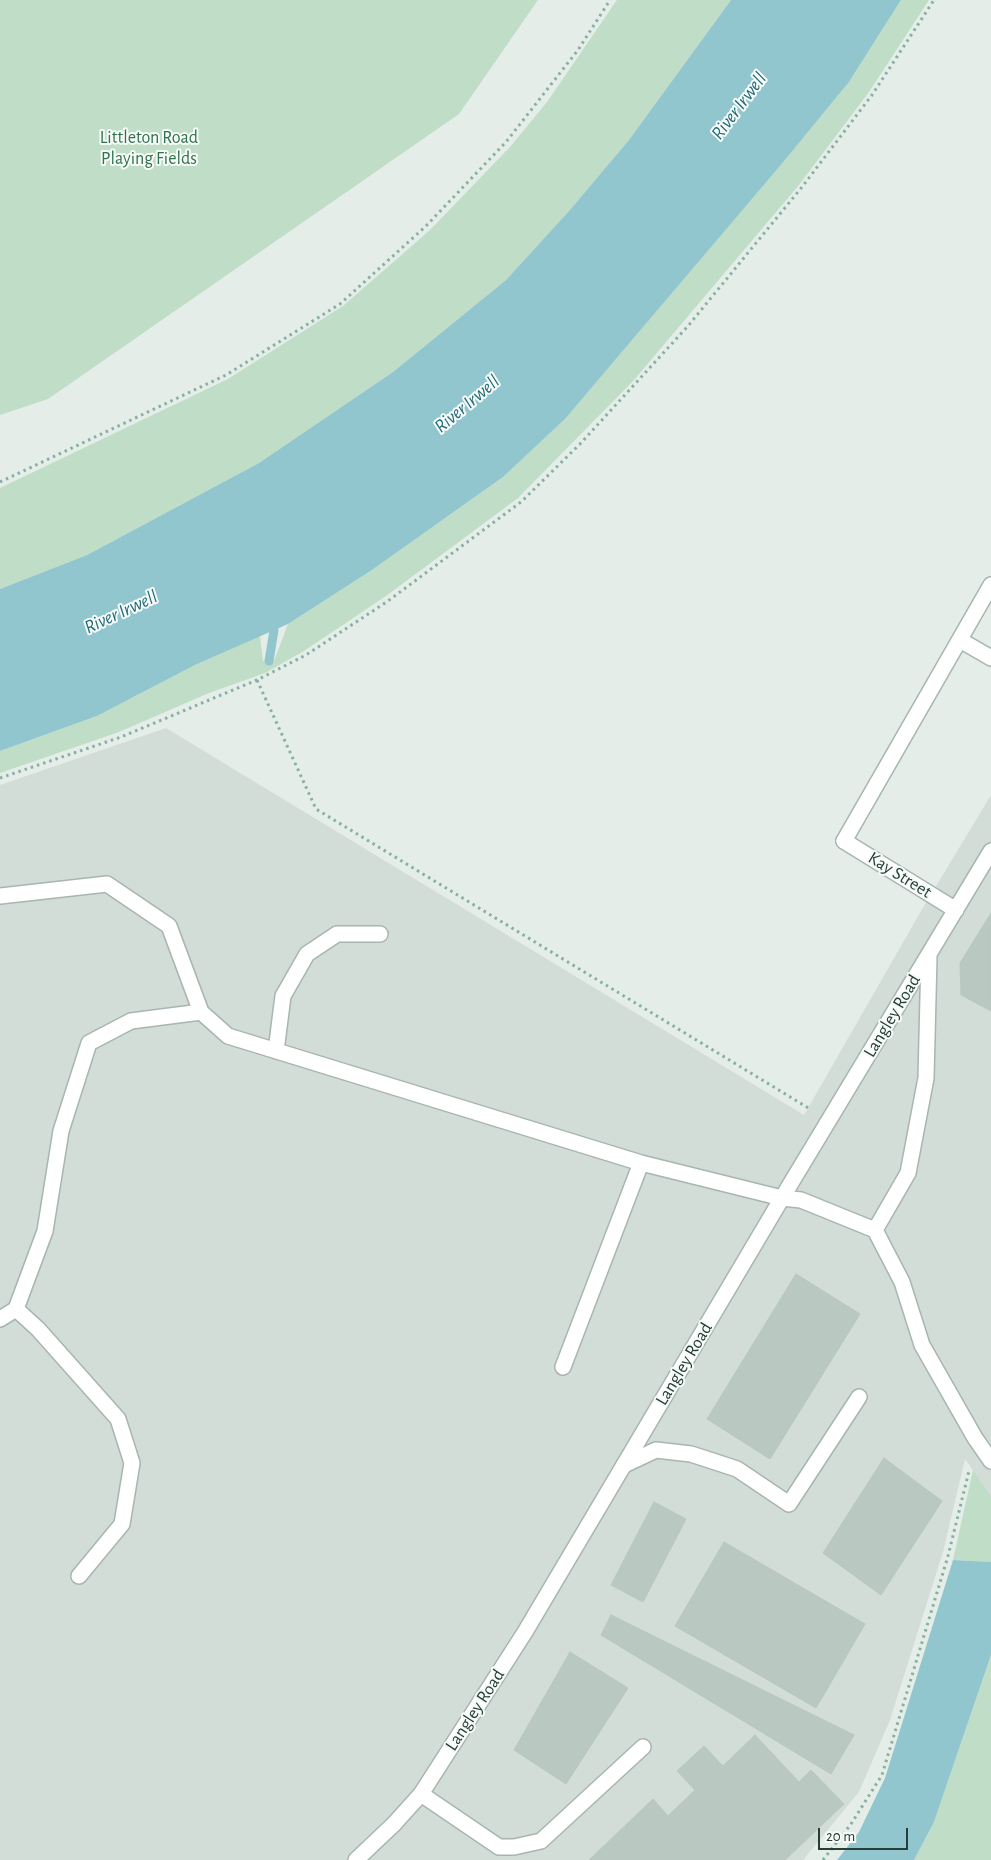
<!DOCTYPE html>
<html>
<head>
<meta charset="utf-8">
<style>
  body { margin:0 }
  #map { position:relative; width:991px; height:1860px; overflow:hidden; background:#e5ede9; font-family:"Alegreya Sans",sans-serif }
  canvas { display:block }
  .scale { position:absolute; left:818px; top:1828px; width:90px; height:22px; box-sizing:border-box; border:2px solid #253e37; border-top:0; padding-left:6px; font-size:15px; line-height:18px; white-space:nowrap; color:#253e37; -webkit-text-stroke:4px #f6faf8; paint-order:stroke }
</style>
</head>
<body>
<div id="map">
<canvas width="991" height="1860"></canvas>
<div class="scale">20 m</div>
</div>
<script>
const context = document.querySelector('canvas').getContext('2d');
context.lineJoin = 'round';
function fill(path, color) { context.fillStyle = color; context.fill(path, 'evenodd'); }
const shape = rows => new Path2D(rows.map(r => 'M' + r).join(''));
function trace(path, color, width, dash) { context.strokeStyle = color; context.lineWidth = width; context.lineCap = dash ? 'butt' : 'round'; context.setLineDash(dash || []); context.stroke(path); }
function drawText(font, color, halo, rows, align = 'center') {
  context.font = font + ' "Alegreya Sans",sans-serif'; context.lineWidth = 4; context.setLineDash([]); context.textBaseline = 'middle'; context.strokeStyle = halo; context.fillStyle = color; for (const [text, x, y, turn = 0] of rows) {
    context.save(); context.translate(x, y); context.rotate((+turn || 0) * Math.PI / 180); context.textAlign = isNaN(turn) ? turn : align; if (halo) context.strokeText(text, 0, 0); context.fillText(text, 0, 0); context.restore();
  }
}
fill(shape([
  [166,728,804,1115,921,911,991,795,991,1496,965,1459,943,1552,890,1720,859,1792,803,1860,0,1860,0,785]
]), '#d3ddd8');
fill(shape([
  [0,0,538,0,459,114,48,399,0,415],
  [617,0,731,0,629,140,569,211,506,280,393,372,259,463,87,555,0,589,0,488,228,379,343,306,430,230,510,147,547,102],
  [901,0,929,0,869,92,799,185,634,380,518,498,386,596,304,651,265,673,209,693,119,732,0,773,0,751,97,716,195,665,260,636,263,661,274,661,288,624,372,570,503,477,565,419,780,166,849,82],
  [973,1470,991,1496,991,1562,953,1560],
  [991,1655,991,1860,914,1860,934,1822]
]), '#bfddc7');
fill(shape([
  [731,0,901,0,849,82,780,166,565,419,503,477,372,570,288,624,195,665,97,716,0,751,0,589,87,555,259,463,393,372,506,280,569,211,629,140],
  [953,1560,991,1562,991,1655,934,1822,914,1860,837,1860,859,1832,885,1778]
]), '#91c6ce');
trace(shape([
  [269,661,274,630,271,620]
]), '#91c6ce', 9);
const building = shape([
  [991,913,991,1011,961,995,960,963,991,913],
  [796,1274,860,1314,770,1459,707,1419,796,1274],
  [884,1458,942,1501,881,1595,823,1553,884,1458],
  [654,1502,686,1519,643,1602,611,1585,654,1502],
  [724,1542,865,1624,816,1708,675,1626,724,1542],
  [611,1615,854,1735,831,1774,601,1635,611,1615],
  [570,1652,628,1688,566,1784,514,1750,570,1652],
  [755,1735,799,1782,811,1770,844,1804,785,1860,589,1860,653,1799,668,1816,695,1790,677,1771,704,1746,723,1766,755,1735]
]);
fill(building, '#bac8c2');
trace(building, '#b8c7c0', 1);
const service = shape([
  [844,841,991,585],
  [0,896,107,884,169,926,201,1012,228,1036,641,1163,782,1198],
  [276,1051,283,996,307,954,337,934,380,934],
  [16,1309,38,1329,118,1419,132,1463,122,1524,79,1576],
  [0,1319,16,1309,45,1231,61,1131,89,1043,131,1021,201,1012],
  [563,1367,641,1163],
  [624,1465,656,1450,691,1454,737,1469,789,1504,859,1397],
  [421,1794,499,1847,514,1847,541,1841,643,1747]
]);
const minor = shape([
  [960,640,991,658],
  [844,841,956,910],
  [929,956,926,1078,908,1173,875,1230,902,1282,922,1345,975,1438,991,1461],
  [782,1198,801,1200,875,1230],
  [356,1860,394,1824,421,1794,525,1632,782,1198,991,851]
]);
trace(service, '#a8b5b0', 18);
trace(minor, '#a8b5b0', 18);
trace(shape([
  [0,482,226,375,340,304,426,226,506,142,578,50,610,0],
  [257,680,316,809,810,1109],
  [0,778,121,737,257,680,306,655,388,601,521,502,580,444,688,326,802,187,872,95,934,0],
  [823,1860,851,1824,882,1775,948,1556,969,1471]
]), '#87afa2', 3, [2.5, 4]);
trace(service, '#fff', 15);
trace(minor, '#fff', 15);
drawText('18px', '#31734a', '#f6faf8', [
  ["Littleton Road",149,138],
  ["Playing Fields",149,159]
]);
drawText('18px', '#253e37', '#f6faf8', [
  ["Kay Street",900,875,32],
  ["Langley Road",892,1016,-59],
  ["Langley Road",684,1364,-59],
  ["Langley Road",475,1710,-57]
]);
drawText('italic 19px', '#226a77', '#f6faf8', [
  ["River Irwell",739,106,-53],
  ["River Irwell",467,404,-40],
  ["River Irwell",121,612,-25]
]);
</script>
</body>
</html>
